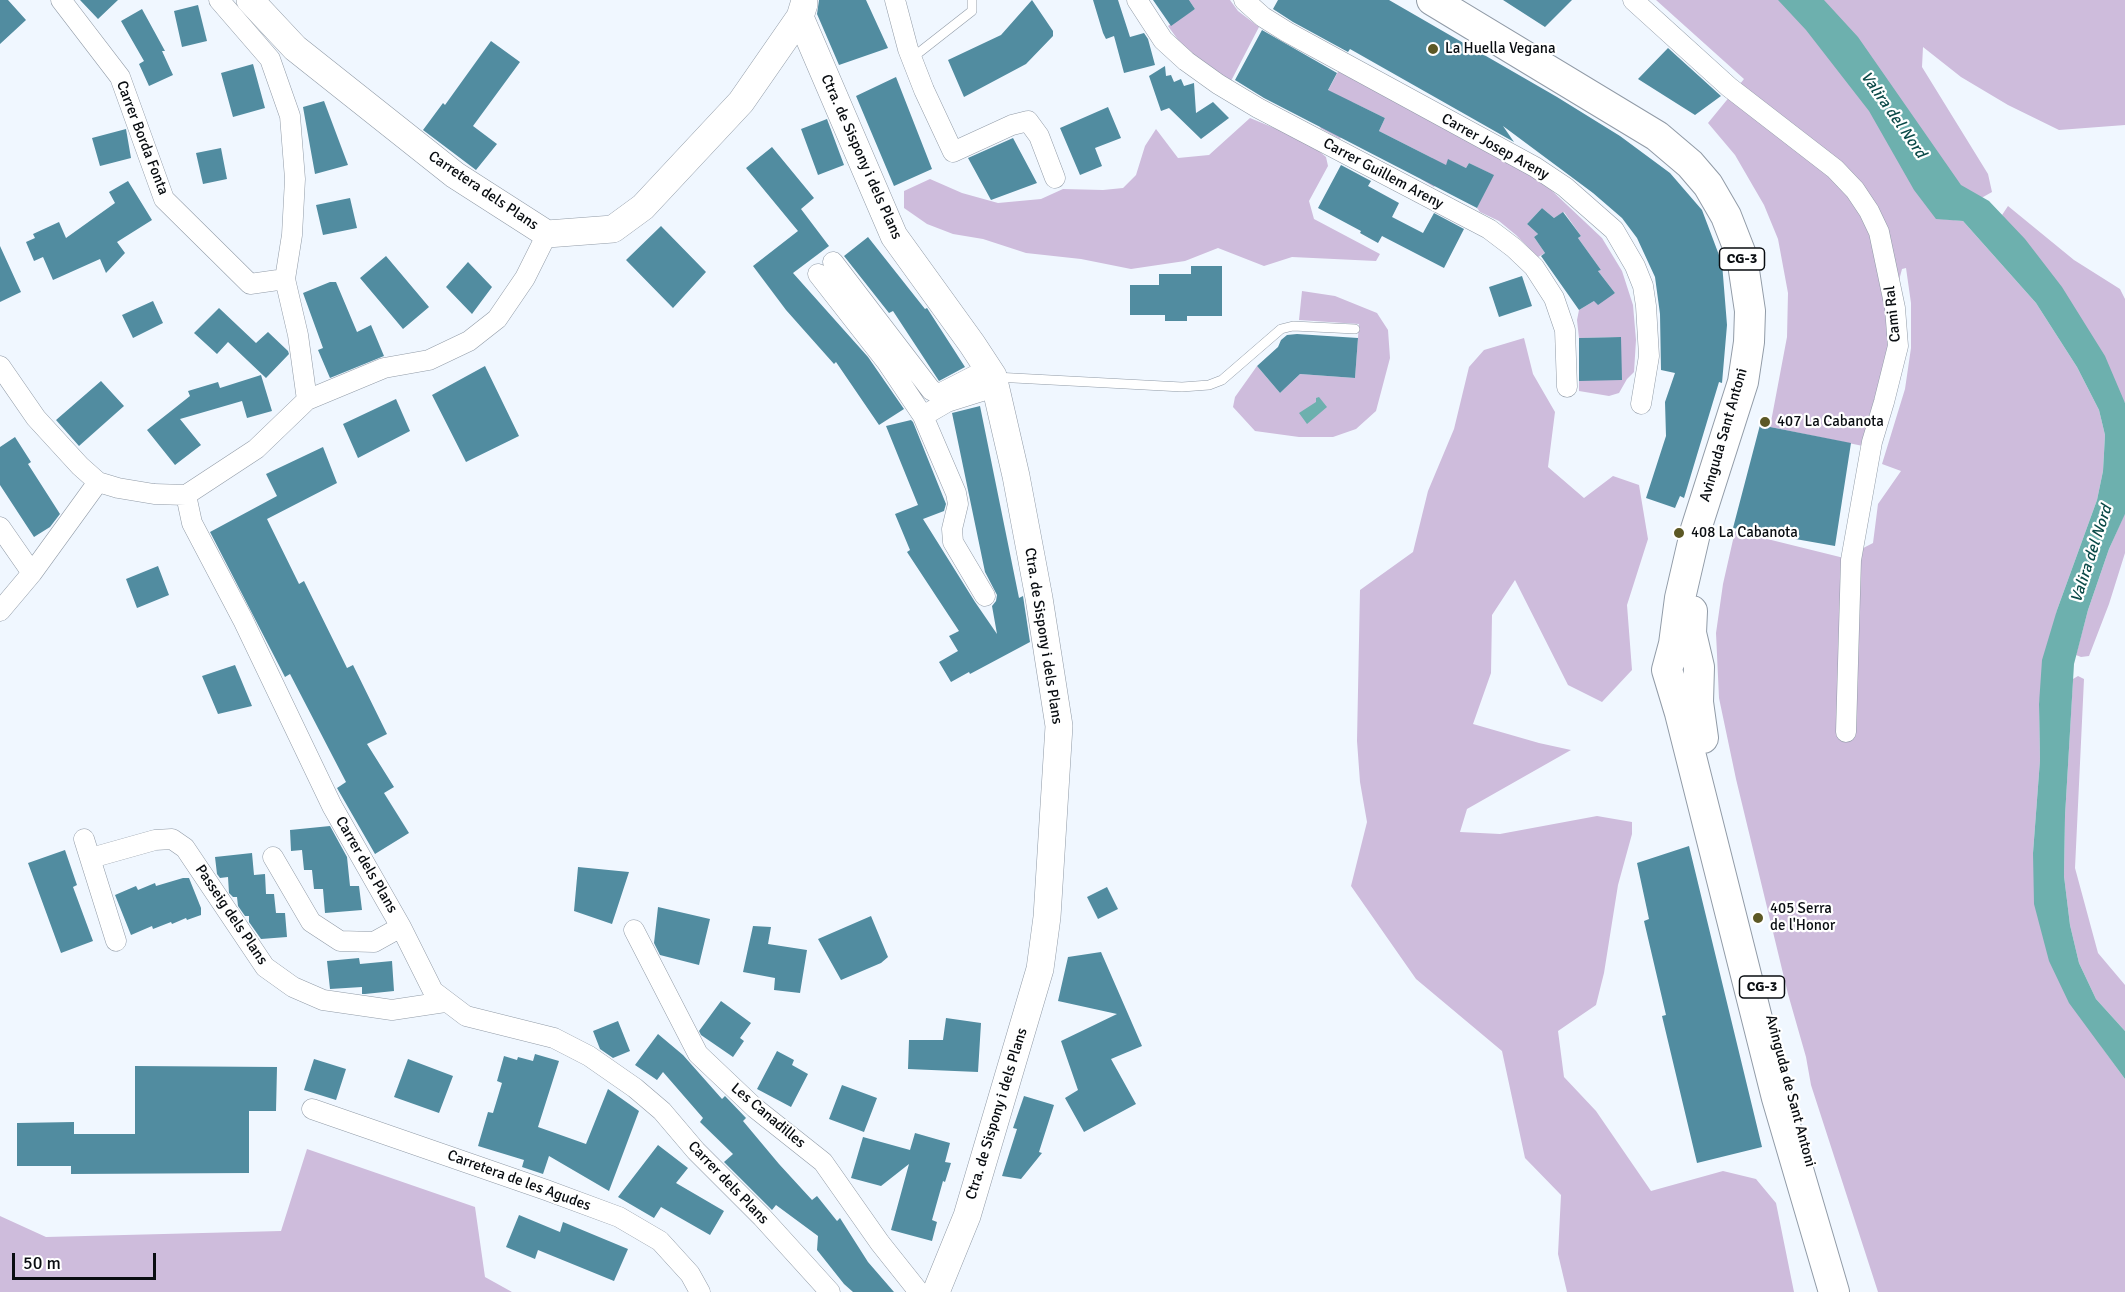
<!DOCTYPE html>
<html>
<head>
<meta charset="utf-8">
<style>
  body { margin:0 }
  #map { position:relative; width:2125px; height:1292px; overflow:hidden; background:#f0f7ff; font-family:Signika,sans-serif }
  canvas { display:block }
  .scale { position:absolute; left:12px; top:1253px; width:144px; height:27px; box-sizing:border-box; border:3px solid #090d11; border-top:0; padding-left:8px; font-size:18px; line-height:21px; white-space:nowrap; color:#090d11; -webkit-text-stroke:4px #fff; paint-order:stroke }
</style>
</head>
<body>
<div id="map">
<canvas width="2125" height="1292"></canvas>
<div class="scale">50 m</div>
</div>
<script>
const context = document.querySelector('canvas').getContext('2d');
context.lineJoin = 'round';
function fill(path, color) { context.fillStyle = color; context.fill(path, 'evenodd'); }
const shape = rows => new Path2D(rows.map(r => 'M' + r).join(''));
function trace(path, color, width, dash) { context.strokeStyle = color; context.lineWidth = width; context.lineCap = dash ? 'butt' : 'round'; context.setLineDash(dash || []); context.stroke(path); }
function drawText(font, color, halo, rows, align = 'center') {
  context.font = font + ' Signika,sans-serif'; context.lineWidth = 4.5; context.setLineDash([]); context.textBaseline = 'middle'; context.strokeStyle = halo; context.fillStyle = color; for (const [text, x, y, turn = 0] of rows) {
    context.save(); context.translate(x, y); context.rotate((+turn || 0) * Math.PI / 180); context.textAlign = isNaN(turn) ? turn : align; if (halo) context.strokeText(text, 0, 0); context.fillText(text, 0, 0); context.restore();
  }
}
fill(shape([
  [1189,0,1230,0,1238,11,1259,27,1231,81,1193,56,1181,44,1168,26,1195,9],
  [1656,0,2125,0,2125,125,2059,130,2008,105,1961,77,1923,47,1922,67,1988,174,1992,192,1944,219,1963,221,2036,303,2077,367,2099,410,2105,435,2103,471,2097,500,2057,610,2039,704,2040,760,2033,853,2101,1046,2125,1079,2125,1292,1878,1292,1811,1085,1806,1057,1788,994,1736,779,1719,698,1716,633,1723,584,1735,531,1844,558,1873,543,1878,504,1901,471,1882,464,1905,389,1911,348,1911,303,1906,268,1902,269,1897,288,1890,346,1863,446,1770,427,1787,337,1788,293,1778,239,1764,205,1735,155,1708,123,1744,79],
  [1339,70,1508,159,1548,187,1602,238,1622,271,1633,305,1636,340,1634,372,1627,379,1619,393,1609,396,1579,391,1579,381,1620,337,1579,338,1577,320,1579,310,1594,301,1615,293,1598,271,1601,270,1578,238,1581,236,1564,212,1554,218,1542,208,1527,224,1538,234,1534,237,1545,253,1538,257,1516,235,1499,221,1480,212,1477,208,1493,175,1469,163,1466,168,1449,160,1434,187,1421,179,1432,158,1379,131,1385,118,1352,102,1350,118,1340,139,1320,128,1328,114,1326,94],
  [1250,118,1308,142,1326,157,1328,166,1309,201,1314,219,1380,254,1376,261,1292,257,1264,266,1218,248,1185,261,1131,269,1081,259,1026,253,983,239,953,234,927,224,904,208,904,191,930,179,962,193,998,203,1041,199,1063,189,1103,190,1123,188,1136,175,1145,146,1156,129,1178,158,1209,155],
  [2008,206,2074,260,2120,289,2125,299,2125,403,2002,215],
  [1302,291,1335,296,1377,313,1388,330,1390,358,1376,411,1356,429,1333,437,1299,437,1255,431,1233,407,1235,397,1257,366,1280,393,1300,374,1355,378,1359,324,1299,320],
  [1524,338,1533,374,1555,412,1548,467,1584,498,1613,476,1639,485,1648,539,1627,605,1632,670,1602,702,1568,685,1515,580,1492,615,1491,673,1473,724,1539,743,1571,750,1467,809,1460,832,1500,834,1597,816,1632,822,1632,834,1618,885,1604,973,1596,1005,1558,1031,1564,1077,1596,1111,1651,1191,1723,1171,1756,1179,1776,1203,1794,1292,1567,1292,1558,1254,1561,1195,1525,1158,1502,1051,1416,979,1351,886,1367,822,1360,782,1357,741,1360,590,1413,552,1428,491,1454,429,1469,367,1484,350],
  [2125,513,2125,553,2109,604,2089,656,2081,657,2076,655,2088,610,2109,549],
  [2078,676,2084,679,2075,868,2098,953,2125,985,2125,1031,2096,999,2079,963,2070,925,2064,876,2065,816,2073,679],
  [307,1149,475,1207,485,1277,512,1292,0,1292,0,1216,46,1237,281,1231]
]), '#cebcdc');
fill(shape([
  [1778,0,1824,0,1858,37,1961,185,1989,201,2025,239,2062,287,2105,356,2125,403,2125,514,2109,549,2088,610,2074,664,2065,816,2064,876,2070,925,2079,963,2096,999,2125,1031,2125,1079,2069,1003,2049,961,2034,904,2033,853,2040,760,2039,704,2042,660,2057,610,2097,500,2103,471,2105,435,2099,410,2077,367,2036,303,1963,221,1936,219,1914,190,1869,111,1806,30],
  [1319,397,1327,407,1307,424,1299,413,1316,402,1316,398]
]), '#6db0ae');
fill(shape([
  [0,0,8,0,26,20,0,44],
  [80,0,118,0,98,19],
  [819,0,866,0,888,48,839,65,817,14],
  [1032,0,1053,31,1053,36,1026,64,964,97,948,60,1001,35],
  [1093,0,1118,0,1130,37,1144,33,1148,39,1155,65,1124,73,1114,36,1106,39,1103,33],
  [1153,0,1189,0,1195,9,1171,26],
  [1278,0,1389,0,1557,97,1620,136,1670,173,1702,210,1722,263,1727,325,1722,383,1719,382,1684,498,1680,496,1675,508,1646,498,1666,436,1665,402,1675,373,1661,370,1660,314,1655,277,1637,238,1622,218,1593,193,1503,126,1514,142,1350,49,1348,52,1293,22,1273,9],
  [1503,0,1572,0,1545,27],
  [198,5,207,41,182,47,174,11],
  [142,9,165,51,162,51,173,75,149,86,139,64,144,61,121,21],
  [1262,30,1337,73,1328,90,1385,118,1379,131,1446,165,1448,159,1466,168,1469,163,1494,175,1477,208,1264,98,1235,80],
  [491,41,520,62,473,126,497,144,476,170,423,130,443,103,445,105],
  [1668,48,1721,96,1695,115,1638,79],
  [253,64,265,108,233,117,221,73],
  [1165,66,1166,76,1171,75,1174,82,1181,79,1184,86,1194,83,1196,113,1213,102,1229,118,1201,139,1169,108,1161,111,1149,76],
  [896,77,932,169,894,186,856,96],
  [324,101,348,165,315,174,303,107],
  [1108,107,1121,138,1095,148,1102,166,1080,175,1060,128],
  [827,119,844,165,818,175,801,129],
  [126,129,131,158,100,166,92,138],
  [1013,138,1037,183,991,200,968,158],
  [772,147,814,198,801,209,829,246,793,273,868,357,904,409,879,425,836,362,834,364,786,310,753,266,798,231,746,168],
  [221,148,227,179,203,184,196,153],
  [1341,165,1371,181,1368,186,1399,203,1392,217,1423,233,1434,213,1464,229,1444,268,1382,236,1378,243,1360,233,1361,231,1318,208],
  [128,181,152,220,117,242,125,253,106,273,100,259,53,280,43,257,34,261,26,242,35,238,33,234,59,222,66,238,115,203,109,192],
  [350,198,357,228,323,235,316,205],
  [1542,208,1554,218,1563,212,1581,236,1578,238,1601,270,1598,271,1615,293,1598,305,1594,301,1579,310,1541,256,1545,253,1534,237,1538,234,1527,224],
  [661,226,706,272,673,308,626,260],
  [868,237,925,309,927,308,965,367,939,381,893,311,889,313,844,256],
  [0,246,21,292,0,302],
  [386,256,429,307,403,329,360,278],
  [468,262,492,287,472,314,446,287],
  [1191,266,1222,266,1222,316,1187,316,1187,321,1165,321,1165,315,1130,315,1130,285,1159,285,1159,274,1191,274],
  [1522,276,1532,306,1499,317,1489,287],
  [330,282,336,282,357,332,371,325,384,356,330,378,318,350,323,348,303,293],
  [153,301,163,323,133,338,122,315],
  [219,308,256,343,268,332,288,351,289,354,266,378,228,342,217,354,194,333],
  [1297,334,1358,338,1355,378,1300,374,1280,393,1257,366,1278,347,1281,340,1287,335],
  [1621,337,1622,380,1579,381,1579,338],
  [485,366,519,436,466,462,432,395],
  [261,375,272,411,247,418,242,401,180,419,201,445,175,465,147,430,190,396,188,391,218,382,220,388],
  [101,381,124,406,79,446,56,420],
  [396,399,410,431,358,458,343,424],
  [980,406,1019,598,1023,596,1030,642,970,674,969,672,951,682,939,662,958,651,949,636,959,631,907,552,910,550,895,514,918,505,886,426,911,420,913,422,946,504,944,511,923,519,975,602,997,634,992,606,996,601,997,595,985,572,952,413],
  [1760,425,1851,443,1835,546,1733,528],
  [15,437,31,462,28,464,60,514,50,527,34,537,0,485,0,447],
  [323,447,337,483,267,519,299,584,304,581,347,668,353,665,387,734,367,744,394,787,384,793,409,833,375,854,337,788,346,782,290,674,285,677,210,532,277,496,266,474],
  [158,566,169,595,137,608,126,579],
  [235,665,252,706,218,714,202,676],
  [330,826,347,857,350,886,359,886,362,910,325,913,323,889,314,889,312,870,304,870,302,850,291,851,290,830],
  [1689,846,1762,1147,1697,1163,1662,1016,1666,1015,1644,921,1649,919,1637,863],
  [65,850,77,885,73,887,93,941,61,953,28,863],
  [252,853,254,875,265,874,266,894,274,894,276,913,285,913,287,937,261,939,249,922,249,916,245,916,238,906,237,897,233,897,229,893,228,877,220,878,217,874,215,857],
  [578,867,629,872,612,924,574,911],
  [183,878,189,878,201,908,201,915,187,920,186,918,172,924,171,922,153,929,152,926,131,935,115,895,136,886,138,890,155,883,156,886],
  [1107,887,1118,909,1098,919,1087,897],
  [658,907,710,919,699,965,660,955,654,943],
  [871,916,888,957,881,963,841,980,818,939],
  [753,926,771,927,768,944,807,950,800,993,774,990,775,978,743,972],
  [1101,952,1142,1046,1111,1059,1136,1104,1084,1132,1065,1098,1078,1090,1061,1041,1117,1014,1058,1001,1068,957],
  [359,958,360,964,392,961,394,991,365,994,362,994,362,987,330,989,327,961],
  [721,1001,751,1023,740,1038,744,1041,733,1057,701,1035,699,1031],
  [946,1018,981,1023,978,1072,908,1069,909,1040,943,1040],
  [618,1021,630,1051,613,1058,600,1049,593,1031],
  [658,1034,683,1055,722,1099,725,1096,746,1118,743,1121,779,1164,812,1200,817,1196,837,1221,840,1218,868,1262,894,1292,853,1292,844,1284,817,1250,818,1236,776,1205,772,1210,724,1162,733,1154,700,1122,703,1118,663,1072,657,1080,635,1065],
  [777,1051,794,1060,792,1065,808,1074,791,1107,757,1089],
  [535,1054,559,1061,538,1127,586,1144,608,1089,639,1111,609,1191,549,1156,543,1174,522,1167,524,1160,478,1146,488,1112,493,1113,502,1083,497,1081,504,1056,517,1060,518,1057,533,1061],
  [314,1059,346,1069,336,1100,304,1090],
  [408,1059,453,1076,439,1113,394,1097],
  [135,1066,277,1067,276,1111,249,1111,249,1173,71,1174,71,1166,17,1166,17,1123,74,1122,74,1134,135,1134],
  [842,1085,877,1098,864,1132,829,1119],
  [1024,1096,1054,1105,1039,1152,1042,1153,1021,1179,1002,1176,1017,1129,1013,1128],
  [915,1133,950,1143,945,1162,951,1163,945,1182,943,1181,932,1220,937,1222,932,1241,891,1230,909,1164,881,1186,851,1178,863,1137,910,1150],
  [658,1145,688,1168,676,1183,724,1211,710,1235,661,1207,654,1218,618,1197],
  [519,1215,560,1232,563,1222,628,1249,614,1281,538,1250,535,1259,506,1247]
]), '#518ca0');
const lane = shape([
  [912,58,972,11,972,0],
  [995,377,1182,387,1209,385,1222,380,1281,329,1293,326,1355,329]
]);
const street = shape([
  [61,0,120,77,164,199,250,284,285,279],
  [219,0,270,59,290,116,295,179,292,235,285,279,298,335,307,400],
  [895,0,908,49,924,90,953,152,1012,125,1028,121,1039,136,1055,178],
  [1137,0,1163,40,1186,61,1218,84,1258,108,1489,229,1514,248,1534,267,1554,298,1565,330,1567,387],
  [1244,0,1263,17,1287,32,1535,167,1565,187,1614,230,1635,266,1643,286,1646,306,1649,356,1641,404],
  [1633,0,1729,87,1835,169,1855,190,1869,211,1879,232,1895,308,1898,346,1884,402,1872,442,1851,560,1846,732],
  [833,262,931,390,939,394,988,369],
  [818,274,886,361,923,416,956,493,958,504,952,529,953,542,985,596],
  [0,366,36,418,80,466,98,482,118,488,154,494,186,495],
  [923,416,947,402,995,387],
  [186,495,192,523,243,620,332,806,401,927,433,991,466,1016,554,1038,589,1056,635,1088,662,1111,696,1151,762,1217,830,1292],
  [186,495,256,449,307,400,384,368,429,360,469,341,497,319,525,278,547,234],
  [0,527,32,573],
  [0,611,32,573,98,482],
  [84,839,116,941],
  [273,857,311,922,340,941,374,942,401,927],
  [91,858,155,840,172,839,185,848,265,967,293,987,323,1000,392,1010,445,1002],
  [634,930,698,1054,755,1108,823,1162,880,1243,919,1292],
  [312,1109,546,1190,619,1217,660,1241,690,1274,700,1292]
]);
const secondary = shape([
  [250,0,295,48,455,175,547,234,613,229,643,207,741,102,800,17,804,4],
  [800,17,894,236,972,344,993,376,1016,476,1039,598,1059,726,1047,917,1040,969,967,1216,936,1292]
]);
const primary = shape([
  [1432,0,1657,136,1690,164,1708,185,1726,216,1742,257,1750,311,1749,342,1743,382,1696,529,1680,598,1674,644,1667,670,1680,713,1777,1098,1834,1292],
  [1692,611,1691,633,1699,667,1698,702,1703,738]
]);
trace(lane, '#919ba7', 10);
trace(street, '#919ba7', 21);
trace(secondary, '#919ba7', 28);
trace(primary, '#919ba7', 32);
trace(lane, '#fff', 9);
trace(street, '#fff', 20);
trace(secondary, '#fff', 27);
trace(primary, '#fff', 30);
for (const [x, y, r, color] of [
  [1433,49,6,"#5c5825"],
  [1765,422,6,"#5c5825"],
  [1679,533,6,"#5c5825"],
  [1758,918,6,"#5c5825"]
]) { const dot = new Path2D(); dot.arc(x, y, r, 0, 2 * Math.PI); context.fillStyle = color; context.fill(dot); trace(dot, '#fff', 2); }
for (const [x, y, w] of [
  [1742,259,45],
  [1762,987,45]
]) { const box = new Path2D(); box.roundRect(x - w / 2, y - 11, w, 22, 4.5); context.fillStyle = '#fff'; context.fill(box); trace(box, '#090d11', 1.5); }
drawText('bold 14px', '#090d11', null, [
  ["CG-3",1742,259],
  ["CG-3",1762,987]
]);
drawText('15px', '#090d11', '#fff', [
  ["La Huella Vegana",1445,49],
  ["407 La Cabanota",1777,422],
  ["408 La Cabanota",1691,533],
  ["405 Serra",1770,909],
  ["de l'Honor",1770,926]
], 'left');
drawText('15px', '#090d11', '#fff', [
  ["Carrer Borda Fonta",142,138,69],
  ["Carrer Josep Areny",1495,147,29],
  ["Ctra. de Sispony i dels Plans",861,157,66],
  ["Carrer Guillem Areny",1383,174,28],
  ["Carretera dels Plans",483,191,34],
  ["Cami Ral",1893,314,-96],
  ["Avinguda Sant Antoni",1724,435,-74],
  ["Ctra. de Sispony i dels Plans",1043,636,81],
  ["Carrer dels Plans",366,865,60],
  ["Passeig dels Plans",231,915,56],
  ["Avinguda de Sant Antoni",1790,1091,75],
  ["Ctra. de Sispony i dels Plans",997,1114,-73],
  ["Les Canadilles",768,1116,40],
  ["Carretera de les Agudes",519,1181,20],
  ["Carrer dels Plans",728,1183,46]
]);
drawText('italic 16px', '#0b4a48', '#fff', [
  ["Valira del Nord",1893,115,55],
  ["Valira del Nord",2092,554,-72]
]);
</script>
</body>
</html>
